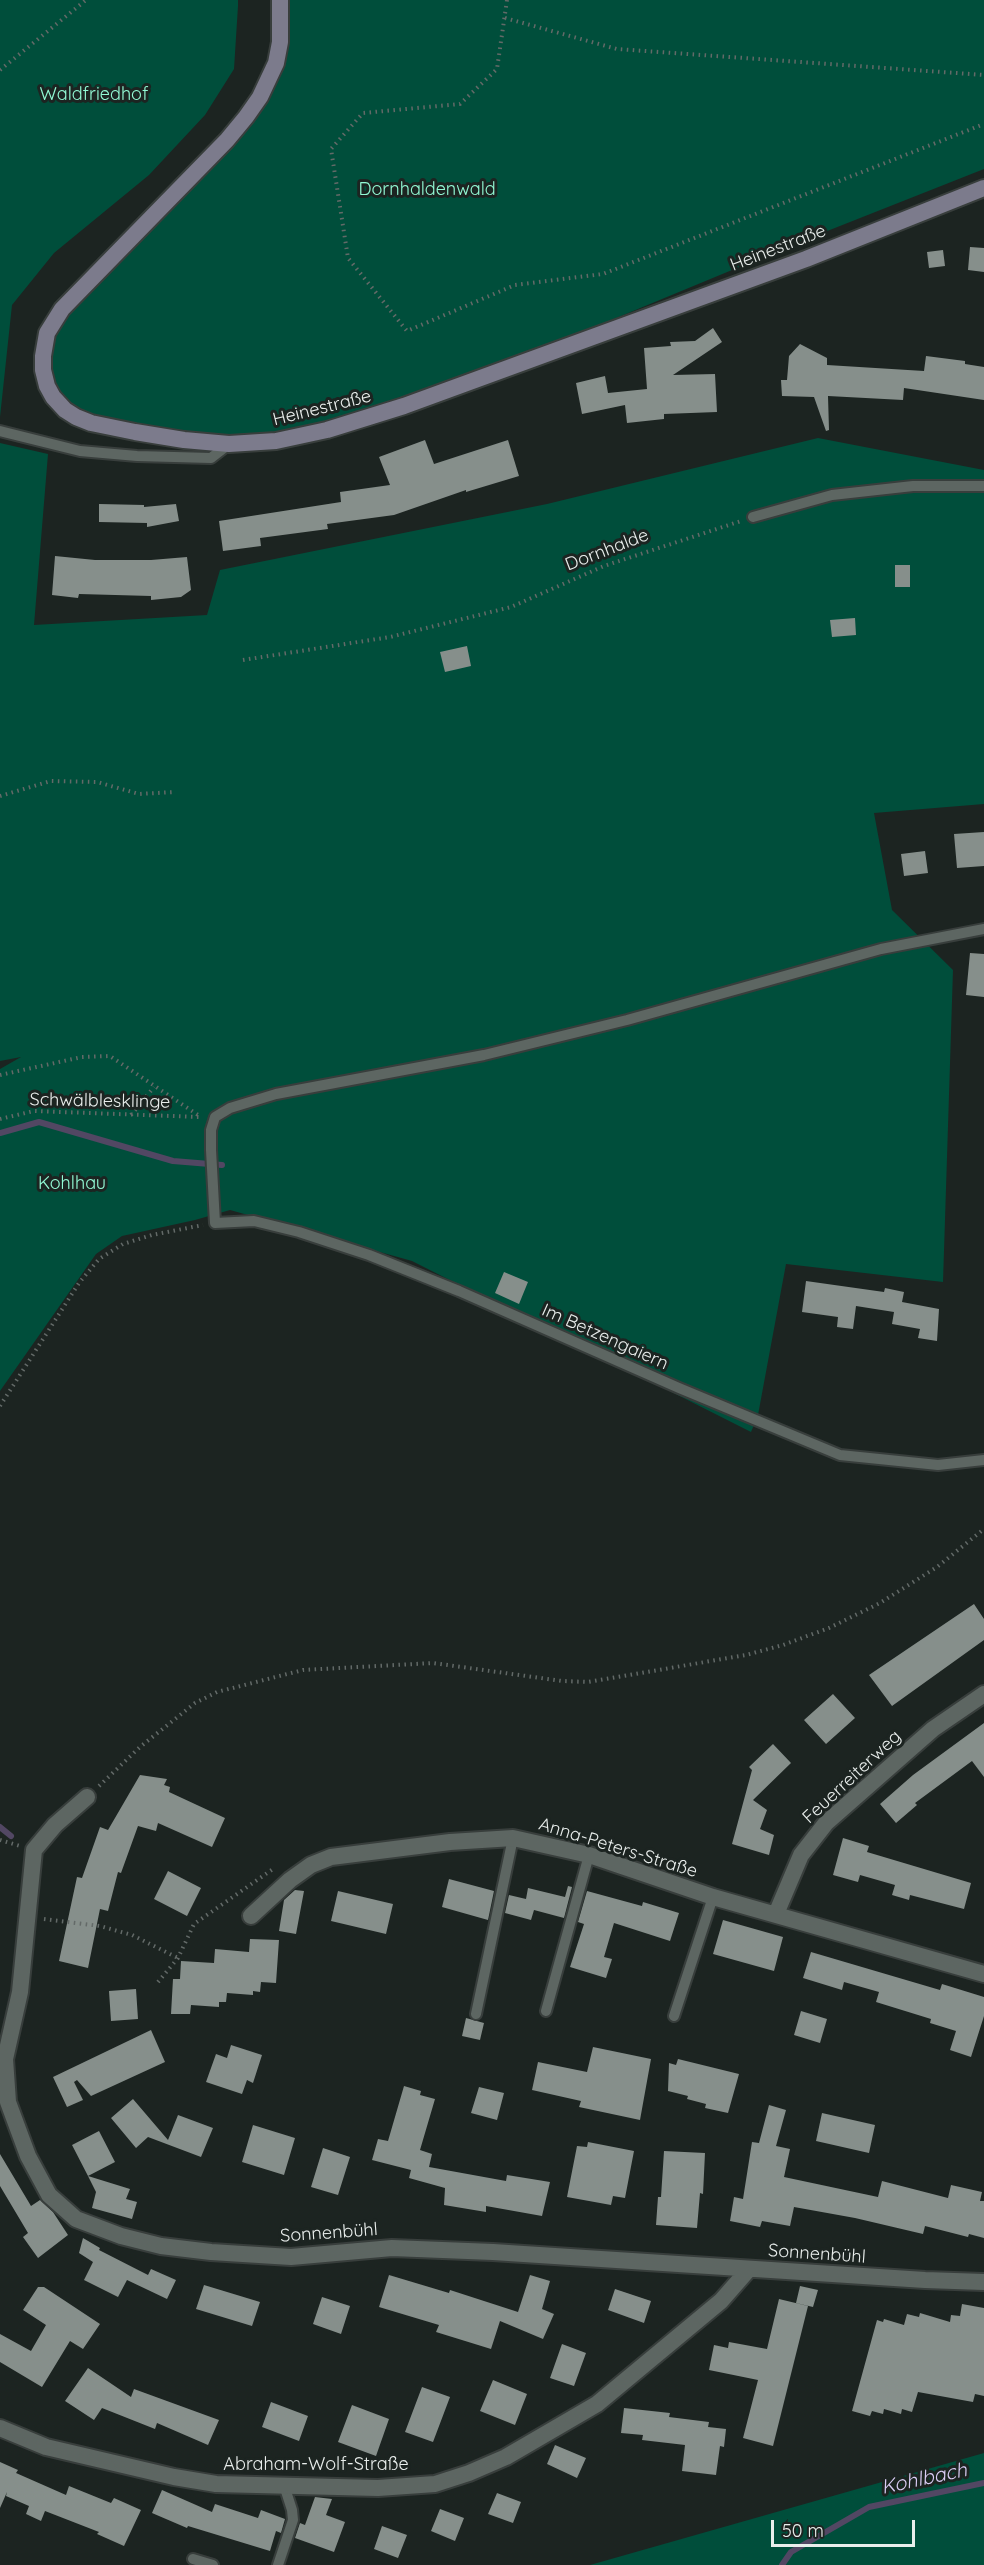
<!DOCTYPE html>
<html>
<head>
<meta charset="utf-8">
<style>
  body { margin:0 }
  #map { position:relative; width:984px; height:2565px; overflow:hidden; background:#1c2421; font-family:Quicksand,sans-serif }
  canvas { display:block }
  .scale { position:absolute; left:771px; top:2520px; width:144px; height:27px; box-sizing:border-box; border:3px solid #e9eeec; border-top:0; padding-left:8px; font-size:18px; line-height:21px; white-space:nowrap; color:#e9eeec; -webkit-text-stroke:4px #1c2421; paint-order:stroke }
</style>
</head>
<body>
<div id="map">
<canvas width="984" height="2565"></canvas>
<div class="scale">50 m</div>
</div>
<script>
const context = document.querySelector('canvas').getContext('2d');
context.lineJoin = 'round';
function fill(path, color) { context.fillStyle = color; context.fill(path, 'evenodd'); }
const shape = rows => new Path2D(rows.map(r => 'M' + r).join(''));
function trace(path, color, width, dash) { context.strokeStyle = color; context.lineWidth = width; context.lineCap = dash ? 'butt' : 'round'; context.setLineDash(dash || []); context.stroke(path); }
function drawText(font, color, halo, rows, align = 'center') {
  context.font = font + ' Quicksand,sans-serif'; context.lineWidth = 6; context.setLineDash([]); context.textBaseline = 'middle'; context.strokeStyle = halo; context.fillStyle = color; for (const [text, x, y, turn = 0] of rows) {
    context.save(); context.translate(x, y); context.rotate((+turn || 0) * Math.PI / 180); context.textAlign = isNaN(turn) ? turn : align; if (halo) context.strokeText(text, 0, 0); context.fillText(text, 0, 0); context.restore();
  }
}
fill(shape([
  [0,0,238,0,238,6,234,69,205,115,149,175,54,253,12,305,0,417],
  [280,0,984,0,984,169,802,241,404,406,276,441,91,423,53,397,47,333,227,140,270,78],
  [818,438,984,470,984,804,874,813,892,910,953,970,943,1282,786,1264,758,1415,751,1432,412,1261,230,1210,195,1220,122,1236,96,1254,0,1391,0,1069,21,1057,0,1061,0,443,48,454,34,625,207,615,220,570,547,504],
  [984,2453,984,2565,590,2565]
]), '#004e3b');
trace(shape([
  [0,1133,39,1122,173,1161,222,1165],
  [0,1827,11,1836],
  [782,2565,791,2552,869,2507,984,2483]
]), '#524763', 6);
fill(shape([
  [970,247,984,248,984,272,968,270],
  [943,250,945,266,929,268,927,252],
  [713,328,722,342,673,375,715,374,717,412,664,414,664,419,627,423,625,405,582,414,576,383,605,376,608,393,647,389,644,348,671,346,670,342,695,341],
  [800,344,827,358,827,365,924,371,926,356,965,361,965,364,984,367,984,400,904,388,903,400,828,396,829,430,826,431,814,397,782,396,781,380,787,380,789,356],
  [425,440,434,464,508,440,519,476,466,492,466,490,394,515,327,524,328,529,260,538,261,546,223,551,219,521,341,502,340,492,390,485,379,457],
  [99,504,144,505,144,507,176,504,179,521,147,527,147,523,99,522],
  [55,556,95,560,151,560,187,557,191,590,181,597,151,600,151,596,79,594,78,598,52,595],
  [895,565,910,565,910,587,895,587],
  [855,618,856,635,832,637,830,620],
  [467,646,471,666,445,672,440,652],
  [984,832,984,866,957,868,954,834],
  [925,851,928,873,904,876,901,854],
  [970,953,984,954,984,997,966,995],
  [504,1272,528,1282,519,1304,495,1293],
  [806,1281,884,1292,885,1288,904,1292,902,1302,939,1309,937,1341,918,1338,920,1329,892,1324,894,1312,856,1306,853,1329,837,1327,838,1317,802,1312],
  [974,1604,984,1619,984,1640,892,1706,869,1675],
  [833,1694,855,1718,826,1744,804,1720],
  [984,1723,984,1777,972,1761,915,1803,917,1805,896,1823,880,1804,913,1775],
  [773,1744,791,1763,753,1800,767,1810,760,1829,774,1835,769,1855,732,1844,752,1770,749,1767],
  [140,1775,167,1779,164,1785,170,1787,169,1792,225,1818,212,1847,158,1823,156,1831,138,1826,121,1873,118,1872,108,1911,100,1909,88,1968,59,1961,77,1877,82,1878,100,1827,108,1830],
  [843,1838,869,1846,867,1852,971,1883,964,1909,910,1895,909,1900,892,1895,895,1885,860,1875,858,1882,833,1875],
  [168,1871,201,1888,187,1916,154,1899],
  [449,1879,494,1891,488,1920,442,1907],
  [568,1886,572,1887,564,1918,534,1910,531,1920,505,1913,509,1895,526,1899,528,1888,565,1897],
  [295,1890,304,1891,296,1934,279,1931,284,1900],
  [338,1891,393,1904,386,1934,331,1921],
  [587,1891,642,1906,643,1902,679,1913,670,1941,614,1923,604,1957,612,1959,606,1978,570,1967,584,1924,578,1922],
  [723,1920,783,1937,774,1971,713,1954],
  [250,1939,279,1940,276,1983,261,1982,260,1992,253,1991,253,1995,227,1993,226,2002,219,2002,219,2007,191,2005,190,2014,171,2014,173,1979,180,1979,181,1961,214,1963,215,1949,249,1952],
  [811,1952,940,1990,942,1984,984,1997,984,2016,971,2057,950,2050,956,2031,930,2023,931,2019,876,2002,879,1992,844,1982,842,1990,803,1978],
  [136,1989,138,2019,111,2021,109,1991],
  [801,2011,827,2019,820,2043,794,2035],
  [466,2018,484,2023,480,2040,462,2036],
  [151,2030,165,2062,91,2096,77,2080,74,2082,83,2100,67,2107,53,2077],
  [231,2045,262,2055,253,2083,247,2080,242,2094,206,2082,216,2054,227,2058],
  [593,2047,651,2059,640,2120,579,2107,581,2101,532,2090,538,2062,587,2072],
  [678,2059,739,2074,728,2113,705,2108,706,2104,687,2099,688,2096,668,2091,669,2063,676,2065],
  [404,2086,421,2091,420,2095,435,2099,420,2150,432,2154,429,2167,506,2181,507,2175,550,2182,542,2216,486,2206,486,2212,444,2205,445,2188,409,2178,411,2170,372,2160,378,2139,388,2141],
  [479,2087,504,2093,497,2120,471,2113],
  [133,2099,168,2140,178,2115,213,2128,201,2157,148,2137,136,2148,111,2118],
  [769,2105,786,2110,776,2146,790,2149,784,2177,878,2197,882,2181,948,2198,951,2185,982,2192,980,2201,984,2201,984,2238,969,2234,968,2237,925,2226,923,2234,855,2218,794,2207,790,2226,762,2221,760,2227,730,2221,734,2197,743,2199,752,2142,759,2143],
  [822,2113,875,2125,869,2153,816,2141],
  [253,2125,295,2138,284,2175,242,2162],
  [99,2131,115,2162,88,2176,72,2145],
  [588,2142,634,2151,625,2198,613,2196,611,2205,567,2197,577,2146,587,2147],
  [323,2148,350,2157,338,2195,311,2187],
  [664,2151,705,2153,703,2194,700,2193,697,2228,656,2225,658,2197,661,2197],
  [0,2154,31,2206,40,2200,53,2212,68,2235,38,2258,23,2237,28,2233,0,2186],
  [88,2176,130,2189,126,2199,137,2202,132,2219,92,2208,96,2192],
  [83,2238,100,2248,99,2250,148,2275,151,2269,176,2280,167,2299,127,2280,118,2297,84,2280,93,2262,79,2253],
  [389,2275,449,2293,450,2290,518,2312,530,2275,550,2281,542,2309,554,2314,543,2339,500,2321,491,2349,436,2332,439,2325,379,2307],
  [204,2285,260,2302,252,2326,196,2309],
  [800,2286,818,2290,813,2307,796,2303],
  [38,2287,44,2287,100,2324,83,2349,70,2341,42,2387,0,2362,0,2334,31,2351,46,2325,23,2310],
  [615,2289,651,2301,644,2323,608,2310],
  [322,2297,350,2306,341,2334,313,2324],
  [779,2299,808,2306,773,2446,743,2438,758,2380,709,2370,714,2345,728,2348,729,2342,767,2349],
  [962,2304,984,2308,984,2396,975,2394,973,2402,918,2392,912,2412,902,2409,901,2414,884,2409,883,2414,872,2411,870,2416,852,2411,877,2320,883,2322,884,2319,904,2325,907,2314,919,2317,920,2313,950,2322,951,2315,960,2316],
  [562,2344,586,2353,574,2386,550,2378],
  [88,2368,131,2397,134,2389,219,2420,208,2445,157,2423,155,2429,102,2408,94,2420,65,2401],
  [493,2380,527,2394,515,2425,480,2411],
  [422,2387,450,2397,433,2442,405,2432],
  [271,2402,308,2416,299,2441,262,2427],
  [352,2405,389,2419,376,2456,338,2442],
  [624,2408,670,2413,669,2417,709,2422,708,2427,726,2429,724,2447,720,2446,716,2475,682,2471,685,2445,642,2440,643,2435,621,2433],
  [555,2445,586,2458,577,2478,547,2464],
  [0,2462,18,2470,16,2473,66,2495,69,2486,111,2503,114,2498,141,2510,124,2546,97,2534,99,2532,45,2511,41,2521,26,2514,29,2506,6,2496,7,2492,0,2508],
  [162,2490,212,2512,215,2504,258,2518,261,2510,285,2519,281,2533,276,2531,270,2551,188,2526,187,2528,152,2513],
  [497,2493,521,2502,513,2523,488,2514],
  [315,2497,332,2499,326,2515,345,2522,334,2552,295,2538,300,2523,305,2525],
  [440,2509,464,2518,455,2541,431,2531],
  [382,2526,407,2535,398,2558,374,2549]
]), '#868f8b');
const service = shape([
  [0,431,80,451,137,456,211,458,229,444],
  [753,517,832,495,913,486,984,486],
  [984,929,881,949,627,1020,484,1055,276,1094,230,1108,215,1117,211,1130,211,1150,215,1223,254,1221,299,1232,369,1255,459,1291,679,1388,840,1455,938,1465,984,1460],
  [546,2011,589,1855],
  [476,2014,513,1838],
  [674,2016,713,1897],
  [193,2559,213,2565],
  [278,2565,293,2520,292,2510,284,2485]
]);
const minor = shape([
  [87,1797,55,1825,34,1850,20,1992,5,2059,8,2102,28,2156,49,2195,76,2219,121,2236,161,2246,211,2252,291,2257,392,2248,493,2252,925,2280,984,2282],
  [776,1914,801,1855,826,1823,933,1729,984,1694],
  [251,1916,290,1880,311,1865,331,1857,450,1842,513,1838,589,1855,713,1897,984,1974],
  [0,2428,46,2447,174,2477,216,2484,378,2488,435,2484,469,2473,506,2457,597,2404,721,2301,749,2269]
]);
const secondary = shape([
  [280,0,280,42,276,63,260,97,246,117,227,140,62,309,47,333,43,356,43,370,47,386,53,397,65,410,76,417,91,423,135,432,184,440,229,444,276,441,327,430,404,406,806,259,984,188]
]);
trace(service, '#383e3c', 14);
trace(minor, '#383e3c', 20);
trace(secondary, '#383e3c', 20);
trace(shape([
  [507,0,497,69,460,104,363,113,331,149,348,258,407,331,515,285,603,274,984,124],
  [505,18,617,49,984,75],
  [0,70,86,0],
  [243,660,390,637,511,607,604,566,741,521],
  [0,796,51,781,97,782,139,794,175,792],
  [0,1075,82,1057,110,1056,201,1117],
  [131,1115,154,1087],
  [0,1119,34,1111,199,1117],
  [0,1406,79,1283,99,1259,123,1244,152,1235,203,1225],
  [99,1786,140,1747,195,1703,217,1692,303,1670,433,1663,562,1681,588,1682,746,1655,783,1645,829,1628,880,1603,937,1567,984,1529],
  [0,1840,20,1846],
  [44,1919,100,1926,132,1935,178,1958],
  [158,1982,178,1958,194,1924,273,1869]
]), '#636a68', 4, [1.5, 4.5]);
trace(service, '#5d6662', 10);
trace(minor, '#5d6662', 16);
trace(secondary, '#7c7b8c', 16);
drawText('18px', '#92fad5', '#1c2421', [
  ["Waldfriedhof",94,95],
  ["Dornhaldenwald",427,190],
  ["Kohlhau",72,1184]
]);
drawText('18px', '#e9eeec', '#1c2421', [
  ["Heinestraße",778,248,-21],
  ["Heinestraße",322,408,-14],
  ["Dornhalde",607,550,-21],
  ["Schwälblesklinge",100,1101,1],
  ["Im Betzengaiern",605,1337,24],
  ["Feuerreiterweg",852,1777,-43],
  ["Anna-Peters-Straße",618,1848,17],
  ["Sonnenbühl",329,2233,-4],
  ["Sonnenbühl",817,2254,4],
  ["Abraham-Wolf-Straße",316,2465]
]);
drawText('italic 20px', '#dacdf5', '#1c2421', [
  ["Kohlbach",924,2479,-12]
]);
</script>
</body>
</html>
